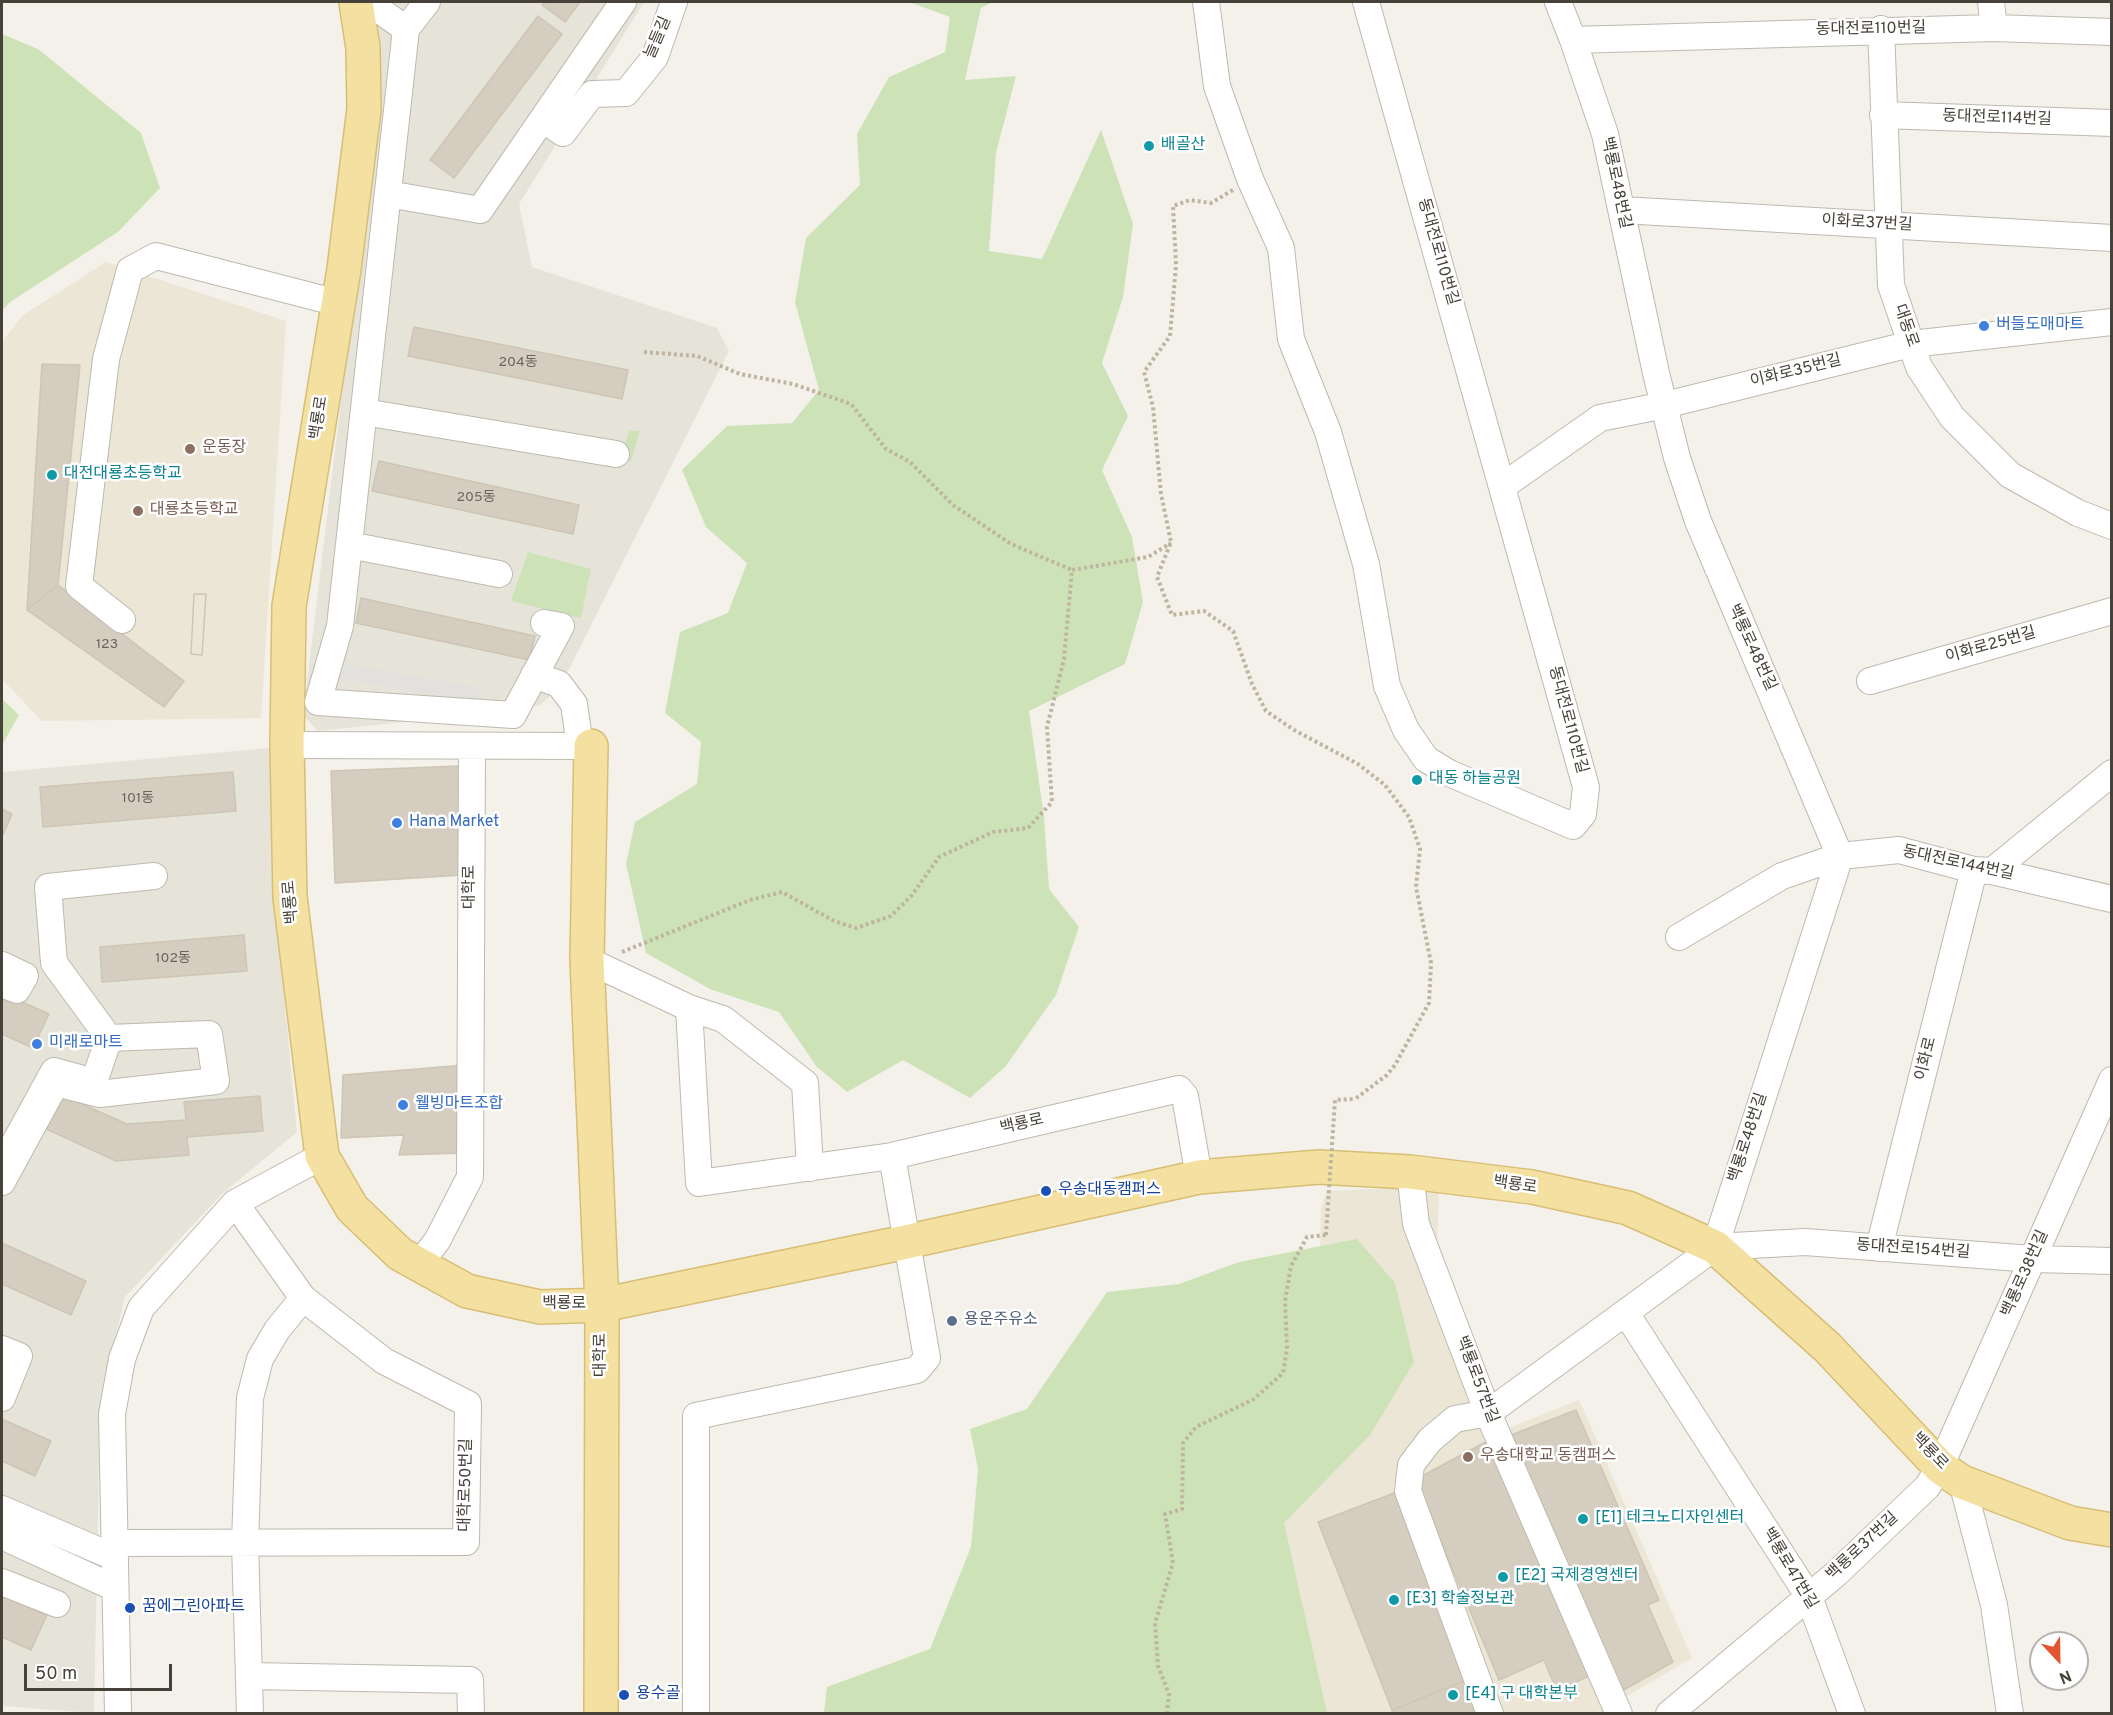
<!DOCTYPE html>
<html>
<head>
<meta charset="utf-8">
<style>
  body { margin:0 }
  #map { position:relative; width:2113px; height:1715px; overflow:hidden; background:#f3f1ea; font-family:Overpass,sans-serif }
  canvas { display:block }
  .frame { position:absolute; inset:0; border:3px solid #464239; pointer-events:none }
  .north { position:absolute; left:2029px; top:1631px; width:60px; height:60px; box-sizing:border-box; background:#fff; border:2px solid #b5b3b0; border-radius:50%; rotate:158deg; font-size:16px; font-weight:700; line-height:24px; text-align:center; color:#464239 }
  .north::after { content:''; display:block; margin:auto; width:21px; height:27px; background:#e35531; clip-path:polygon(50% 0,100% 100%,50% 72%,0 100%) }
  .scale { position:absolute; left:24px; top:1664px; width:148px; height:27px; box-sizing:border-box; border:3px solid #464239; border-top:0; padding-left:8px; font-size:18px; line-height:21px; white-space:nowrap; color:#464239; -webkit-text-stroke:4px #fff; paint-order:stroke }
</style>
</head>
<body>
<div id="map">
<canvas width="2113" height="1715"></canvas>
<div class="frame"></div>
<div class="north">N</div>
<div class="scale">50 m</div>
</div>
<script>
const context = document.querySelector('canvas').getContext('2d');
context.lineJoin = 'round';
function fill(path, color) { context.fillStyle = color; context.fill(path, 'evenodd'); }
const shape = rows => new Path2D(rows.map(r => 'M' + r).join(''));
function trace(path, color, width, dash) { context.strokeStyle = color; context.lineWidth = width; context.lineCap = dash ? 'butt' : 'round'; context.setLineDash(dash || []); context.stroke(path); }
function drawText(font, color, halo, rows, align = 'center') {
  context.font = font + ' Overpass,"Noto Sans KR",sans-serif'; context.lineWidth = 5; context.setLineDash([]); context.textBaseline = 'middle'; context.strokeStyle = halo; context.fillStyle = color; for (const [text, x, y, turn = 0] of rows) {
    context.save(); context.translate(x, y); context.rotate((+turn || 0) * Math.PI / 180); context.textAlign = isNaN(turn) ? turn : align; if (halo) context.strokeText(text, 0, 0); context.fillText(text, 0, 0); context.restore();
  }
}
fill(shape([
  [364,2,644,2,519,204,532,267,717,328,729,351,560,687,540,705,516,710,318,731,303,715,354,295],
  [270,748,275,900,297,1132,222,1194,125,1297,100,1401,94,1713,2,1706,2,772]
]), '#e6e3d9');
fill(shape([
  [106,262,286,321,261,718,42,721,2,679,2,342,22,316],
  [1439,1186,1437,1251,1504,1430,1579,1400,1692,1658,1608,1707,1610,1713,1262,1713,1254,1518,1320,1256,1321,1209,1327,1191]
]), '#ebe6d5');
fill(shape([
  [909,2,993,2,981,8,965,80,1016,76,996,153,989,251,1042,259,1101,130,1133,224,1123,297,1102,363,1128,416,1102,470,1132,537,1143,602,1125,664,1029,711,1044,817,1049,889,1079,927,1056,995,1005,1067,970,1098,903,1060,847,1092,817,1067,779,1012,710,989,646,953,626,864,635,822,697,784,701,742,665,713,680,632,728,613,747,563,706,527,682,470,727,426,792,423,819,390,795,302,806,238,860,185,857,134,889,77,945,52,950,17],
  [2,34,38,49,141,133,160,188,118,232,10,302,2,311],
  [629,431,640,431,631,461,620,460],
  [528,552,591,569,581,618,511,601],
  [2,699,19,715,2,745],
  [1357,1239,1395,1283,1414,1362,1370,1435,1284,1523,1327,1713,824,1713,827,1687,930,1649,971,1547,978,1469,970,1429,1027,1409,1107,1292,1179,1284,1239,1262]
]), '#cde3b7');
fill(shape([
  [335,662,480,688,477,705,332,676]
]), '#e2e1de');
const building = shape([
  [544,2,580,2,565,22,542,5,544,2],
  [538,16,562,34,454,178,430,160,538,16],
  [414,327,628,370,622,399,408,356,414,327],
  [42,364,80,365,58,585,27,610,42,364],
  [379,461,579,505,573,534,372,491,379,461],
  [58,585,184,681,164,707,27,610,58,585],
  [194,594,206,594,202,655,191,654,194,594],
  [194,594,206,594,202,655,191,654,194,594],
  [361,598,535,636,529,660,356,623,361,598],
  [461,766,462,875,335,883,331,771,461,766],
  [233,772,236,811,43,827,40,787,233,772],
  [2,809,12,814,2,837,2,809],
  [244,935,247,971,102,982,100,947,244,935],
  [2,993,49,1014,33,1048,2,1034,2,993],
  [466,1065,464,1153,399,1155,404,1135,341,1138,343,1075,466,1065],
  [57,1093,127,1124,186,1120,184,1102,260,1096,263,1131,187,1137,189,1155,116,1161,42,1127,57,1093],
  [2,1243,86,1281,71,1315,2,1284,2,1243],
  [1576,1410,1659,1600,1648,1605,1673,1662,1620,1692,1506,1437,1576,1410],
  [2,1419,51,1441,35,1476,2,1461,2,1419],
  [1491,1439,1593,1674,1557,1691,1544,1660,1499,1680,1421,1494,1422,1476,1491,1439],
  [1397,1492,1469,1679,1392,1710,1318,1522,1397,1492],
  [2,1595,47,1615,31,1650,2,1637,2,1595],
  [1469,1679,1483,1714,1393,1714,1392,1710,1469,1679]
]);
fill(building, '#d4cdc0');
trace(building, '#cec5b4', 1.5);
const minor = shape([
  [368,2,406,29],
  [427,2,406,29,340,626,318,702,513,715,561,626,544,623],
  [1206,2,1217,86,1250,179,1281,248,1291,339,1328,432,1366,564,1387,686,1406,730,1426,759,1449,773,1573,826,1583,814,1586,787,1366,2],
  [1558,2,1573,40,1994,28,2112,32],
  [1991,2,1994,28],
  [1881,29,1891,285,1919,367,1952,417,2010,475,2078,513,2112,526],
  [1573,40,1605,134,1656,373,1677,458,1698,521,1840,856,1715,1247],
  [1883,115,2112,123],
  [543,119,563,133,592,94,626,93,655,57,674,2],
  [388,194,480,210,623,2],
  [1622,210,2112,238],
  [364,412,616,454],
  [1503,486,1600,418,1665,405,1911,344,2112,322],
  [349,545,499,574],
  [122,620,79,586,106,359,130,270,156,256,338,303],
  [534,675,559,684,574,704,580,746],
  [1870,681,2112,611],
  [287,745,591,746],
  [1992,871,2112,773],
  [1679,937,1782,876,1840,856,1899,850,1974,870,1992,871,2112,899],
  [587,960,689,1008,723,1019,805,1083,810,1168],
  [2,965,25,976,17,990,2,984],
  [689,1008,699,1183,892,1156,1179,1089,1185,1096,1199,1177],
  [109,1038,54,963,48,887,154,876],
  [2,1166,54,1071,94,1082,109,1038,209,1034,216,1081,99,1094,56,1083,2,1182],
  [1410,1172,1416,1224,1488,1413,1619,1714],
  [1715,1247,1805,1242,2033,1259,2112,1261],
  [1879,1248,1974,870],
  [419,1264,437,1241,470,1177,472,747],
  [1626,1313,1809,1597,1852,1714],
  [2,1349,19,1356,2,1398],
  [1962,1482,1994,1605,2010,1714],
  [2,1509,114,1557],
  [2,1536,115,1588],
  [114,1543,466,1542,468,1404,384,1361,303,1298,235,1203],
  [2,1582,57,1604],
  [249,1676,470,1680,471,1714],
  [118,1714,112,1414,122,1359,141,1308,235,1203,322,1156],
  [250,1714,245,1543,250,1398,260,1359,277,1330,303,1298],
  [696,1714,696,1416,917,1370,927,1358,892,1156],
  [1490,1714,1408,1491,1411,1465,1430,1440,1455,1419,1488,1413,1715,1247],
  [1669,1714,1837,1573,1927,1487,1940,1467,2112,1080]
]);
const major = shape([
  [356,2,363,48,364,109,344,269,289,606,287,745,290,897,322,1156,352,1208,400,1254,467,1291,540,1307,602,1305,906,1242,1199,1177,1319,1167,1410,1172,1532,1187,1628,1208,1715,1247,1827,1347,1940,1467,1962,1482,2070,1523,2112,1530],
  [591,746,587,960,602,1305,601,1714]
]);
trace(minor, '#beb9ad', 28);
trace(major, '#d7be74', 36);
trace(shape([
  [1233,190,1211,203,1190,200,1173,206,1176,265,1170,336,1144,372,1153,407,1161,494,1171,542,1157,577,1172,615,1204,611,1233,631,1252,684,1266,711,1294,730,1358,764,1385,785,1409,817,1420,849,1416,887,1431,963,1429,1003,1395,1065,1387,1075,1355,1099],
  [644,352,697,356,740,374,793,384,851,404,886,449,910,462,953,505,1011,544,1072,570],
  [622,952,750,900,782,892,834,921,856,928,891,916,912,895,939,857,993,832,1028,828,1052,802,1047,727,1064,659,1072,570,1148,557,1171,543],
  [1167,1714,1169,1694,1158,1666,1155,1623,1173,1563,1165,1514,1182,1509,1183,1443,1196,1427,1254,1399,1283,1373,1287,1349,1285,1301,1291,1266,1307,1237,1326,1235]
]), '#beb5a0', 4, [3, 3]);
trace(minor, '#fff', 26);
trace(major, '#f4e1a2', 33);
trace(shape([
  [1326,1235,1335,1100,1355,1099]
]), '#beb5a0', 4, [3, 3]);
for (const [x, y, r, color] of [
  [1149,146,6,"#0f9aa8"],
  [1984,326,6,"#3f7fe0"],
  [190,449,6,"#8d6e63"],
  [52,475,6,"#0f9aa8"],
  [138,511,6,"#8d6e63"],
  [1417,780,6,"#0f9aa8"],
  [397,823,6,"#3f7fe0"],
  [37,1044,6,"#3f7fe0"],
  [403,1105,6,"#3f7fe0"],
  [1046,1191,6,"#1a4fb4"],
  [952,1321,6,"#5c6f8a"],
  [1468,1457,6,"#8d6e63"],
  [1583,1519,6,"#0f9aa8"],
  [1503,1577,6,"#0f9aa8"],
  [1394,1600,6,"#0f9aa8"],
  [130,1608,6,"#1a4fb4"],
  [624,1695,6,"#1a4fb4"],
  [1453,1695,6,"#0f9aa8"]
]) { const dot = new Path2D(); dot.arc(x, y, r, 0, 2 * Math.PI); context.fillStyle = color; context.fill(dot); trace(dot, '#fff', 2); }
drawText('14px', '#6a655b', null, [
  ["204동",518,363],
  ["205동",476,498],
  ["123",107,645],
  ["101동",138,799],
  ["102동",173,959]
]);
drawText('16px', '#464239', '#fff', [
  ["동대전로110번길",1871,30,-1],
  ["늘들길",659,38,-67],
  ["동대전로114번길",1997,119,2],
  ["백룡로48번길",1615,183,78],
  ["이화로37번길",1867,224,3],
  ["동대전로110번길",1437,252,74],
  ["대동로",1905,326,71],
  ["이화로35번길",1796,372,-14],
  ["백룡로",320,418,-81],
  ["이화로25번길",1991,646,-16],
  ["백룡로48번길",1751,648,65],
  ["동대전로110번길",1567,720,75],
  ["동대전로144번길",1958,864,12],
  ["대학로",471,887,-90],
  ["백룡로",292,902,-95],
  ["이화로",1927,1059,-76],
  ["백룡로",1022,1125,-13],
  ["백룡로48번길",1749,1138,-72],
  ["백룡로",1515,1186,8],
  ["동대전로154번길",1913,1250,4],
  ["백룡로38번길",2026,1274,-66],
  ["백룡로",564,1305],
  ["대학로",602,1355,-90],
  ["백룡로57번길",1476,1380,69],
  ["백룡로",1929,1452,46],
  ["대학로50번길",467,1485,-89],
  ["백룡로37번길",1863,1547,-43],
  ["백룡로47번길",1789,1569,59]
]);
drawText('16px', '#0d838f', '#fff', [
  ["배골산",1161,146],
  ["대전대룡초등학교",64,475],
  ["대동 하늘공원",1429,780],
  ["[E1] 테크노디자인센터",1595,1519],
  ["[E2] 국제경영센터",1515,1577],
  ["[E3] 학술정보관",1406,1600],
  ["[E4] 구 대학본부",1465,1695]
], 'left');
drawText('16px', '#366cbe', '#fff', [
  ["버들도매마트",1996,326],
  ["Hana Market",409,823],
  ["미래로마트",49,1044],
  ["웰빙마트조합",415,1105]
], 'left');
drawText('16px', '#785e54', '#fff', [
  ["운동장",202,449],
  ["대룡초등학교",150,511],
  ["우송대학교 동캠퍼스",1480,1457]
], 'left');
drawText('16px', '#164399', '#fff', [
  ["우송대동캠퍼스",1058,1191],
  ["꿈에그린아파트",142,1608],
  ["용수골",636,1695]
], 'left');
drawText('16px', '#4e5e75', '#fff', [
  ["용운주유소",964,1321]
], 'left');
</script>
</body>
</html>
